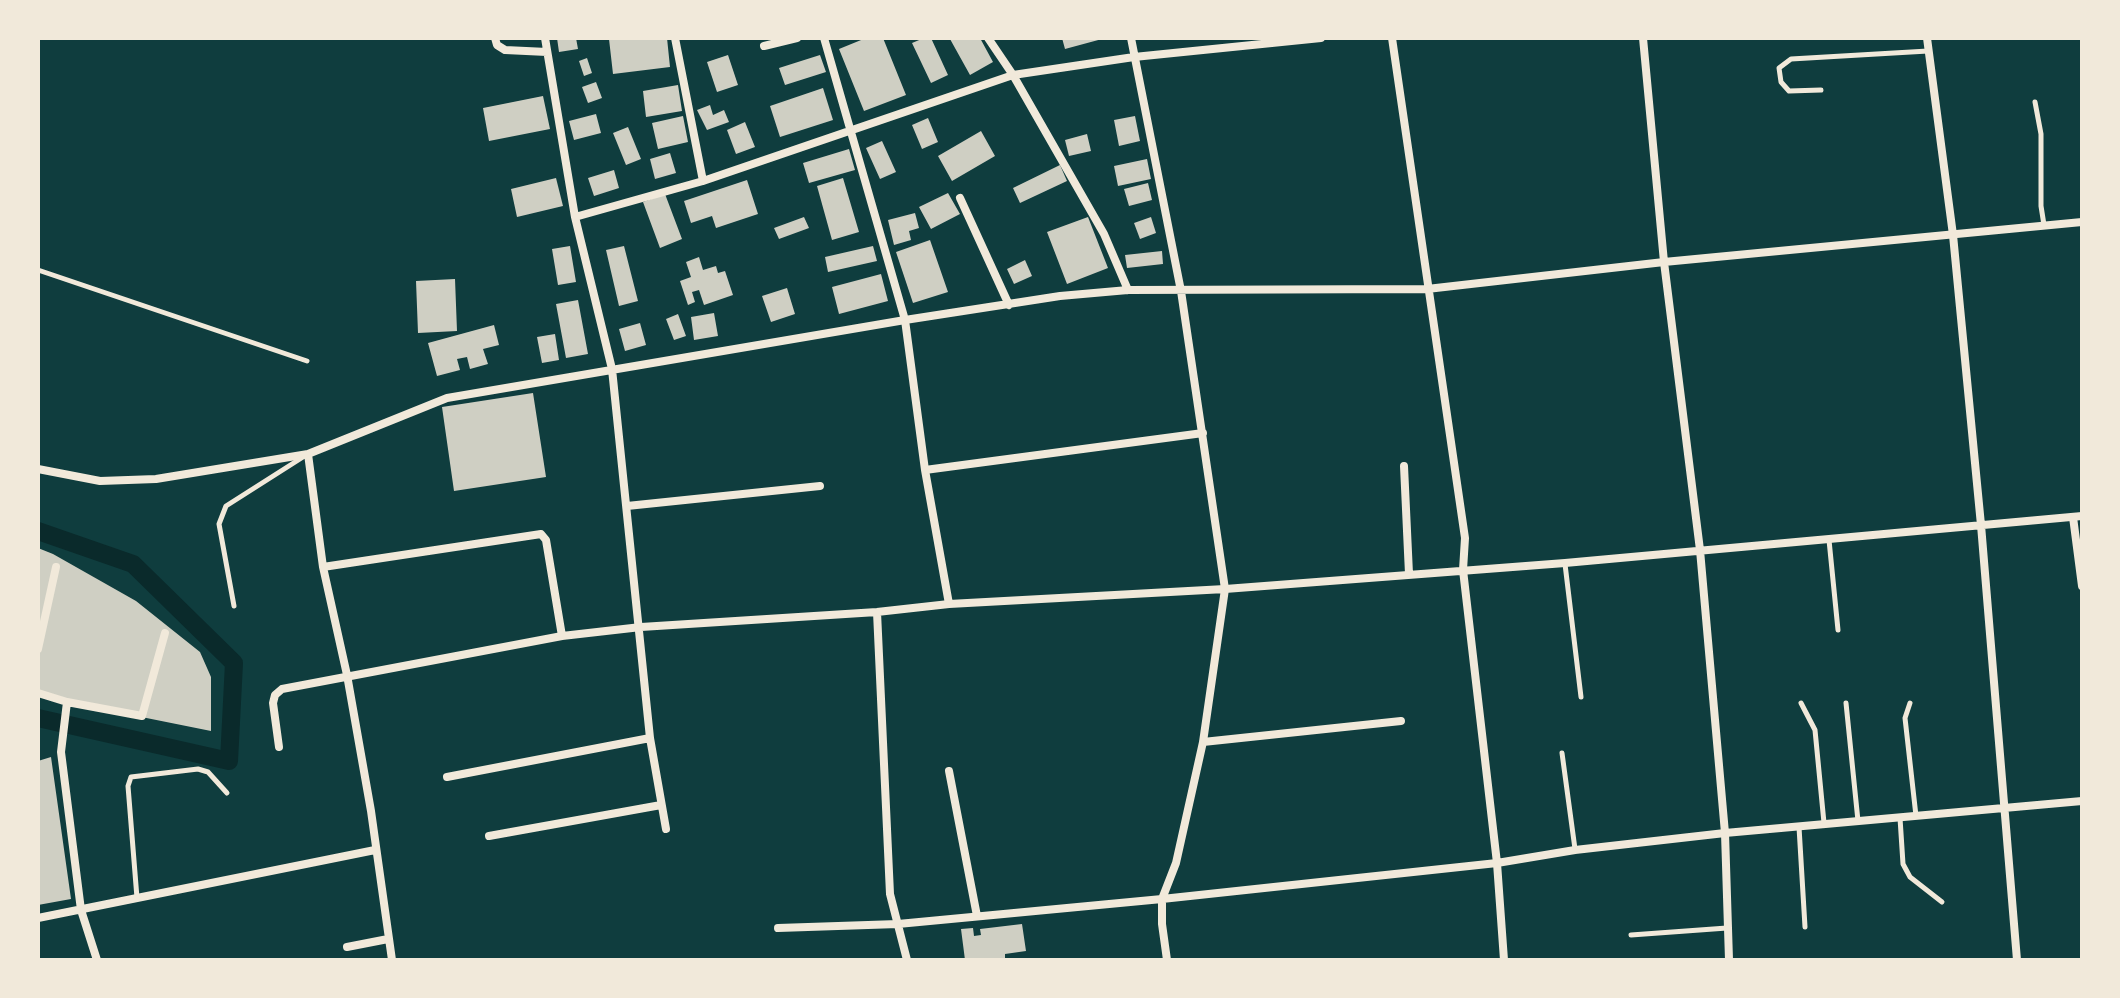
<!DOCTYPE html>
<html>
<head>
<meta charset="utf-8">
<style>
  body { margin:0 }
  #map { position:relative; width:2120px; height:998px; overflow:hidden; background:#0f3d3e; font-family:"Source Serif 4",serif }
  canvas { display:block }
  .frame { position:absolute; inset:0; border:40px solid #f1e9da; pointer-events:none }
</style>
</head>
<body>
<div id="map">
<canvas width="2120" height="998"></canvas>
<div class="frame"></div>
</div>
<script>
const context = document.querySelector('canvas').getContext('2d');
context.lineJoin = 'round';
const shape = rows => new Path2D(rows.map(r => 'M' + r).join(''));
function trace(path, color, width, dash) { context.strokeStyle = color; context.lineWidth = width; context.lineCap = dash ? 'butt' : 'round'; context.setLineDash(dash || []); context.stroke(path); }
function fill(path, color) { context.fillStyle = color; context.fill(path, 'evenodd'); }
trace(shape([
  [38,531,133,564,234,663,229,761,38,718]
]), '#0a2a2b', 18);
fill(shape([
  [557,38,576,38,578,49,559,52],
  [619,38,667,38,670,67,613,74,609,39],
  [866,38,883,38,906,95,864,111,839,49],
  [924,38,931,38,948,75,931,83,912,43],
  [953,38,980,38,993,62,970,75,950,39],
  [1062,38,1102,38,1102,39,1065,49],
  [728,55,738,85,717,92,707,62],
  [820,55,826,72,785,85,779,68],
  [587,58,592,73,584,76,579,61],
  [596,82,602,98,588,103,582,87],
  [678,85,682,111,646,117,643,91],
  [823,88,833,120,780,137,770,106],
  [543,96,550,129,489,141,483,108],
  [710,105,713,115,724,110,729,122,707,130,697,110],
  [596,114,601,133,574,140,569,121],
  [683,116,688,142,658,149,652,123],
  [1135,116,1140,141,1119,146,1114,120],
  [928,118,938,142,922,149,912,125],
  [745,122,755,147,736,154,727,130],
  [628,127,641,159,626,165,613,133],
  [981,131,995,156,952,181,938,156],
  [1087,134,1091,151,1069,156,1065,140],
  [882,141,896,172,880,179,866,148],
  [849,149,855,170,809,183,803,163],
  [670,153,676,173,655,179,650,159],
  [1147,159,1151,179,1118,186,1114,166],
  [1060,165,1067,181,1020,203,1013,188],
  [614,170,619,188,594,196,588,178],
  [556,178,563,206,517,217,511,189],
  [843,178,859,232,832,240,817,186],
  [747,180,758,214,716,228,712,216,691,223,684,201],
  [1148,183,1152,200,1129,206,1124,189],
  [948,193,960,214,931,229,919,207],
  [665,194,682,239,660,248,643,202],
  [915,213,919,228,909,231,911,240,894,245,888,220],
  [804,217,809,228,779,239,774,228],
  [1088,217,1108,268,1067,284,1047,232],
  [1151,217,1156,233,1140,239,1134,223],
  [930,240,948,292,913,303,896,252],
  [570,246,576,282,558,285,552,249],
  [624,246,638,301,619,306,606,250],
  [873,246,877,261,828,272,825,257],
  [1162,251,1163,264,1127,268,1125,255],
  [699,257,703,270,716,266,718,273,725,271,733,295,704,305,699,290,692,292,695,302,688,305,680,281,691,277,686,262],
  [1025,260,1032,276,1014,284,1007,269],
  [881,274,888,301,839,314,832,287],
  [455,279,457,331,418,333,416,281],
  [787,288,795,314,771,322,762,296],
  [578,300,588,354,566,358,556,304],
  [714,313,718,336,694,340,691,317],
  [678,314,686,336,674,340,666,319],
  [640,323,646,345,625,351,619,329],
  [494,325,499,345,483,349,488,364,470,369,467,357,457,359,460,370,437,376,428,343],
  [555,334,559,360,542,363,537,337],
  [533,393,546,477,454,491,442,407],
  [38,548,53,554,136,601,200,652,211,677,211,731,67,702,38,693],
  [51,757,71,899,38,905,38,761],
  [1022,924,1026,951,1005,954,1005,960,965,960,961,929,973,928,974,936,981,935,980,929]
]), '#cfcfc3');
trace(shape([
  [1821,90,1789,91,1781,82,1779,68,1791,59,1928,51],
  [2035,102,2041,134,2041,206,2044,225],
  [38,270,307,361],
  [1829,540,1838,630],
  [1565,564,1581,697],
  [234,606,219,524,226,506,303,457],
  [1801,703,1815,730,1824,823],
  [1846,703,1858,821],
  [1910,703,1905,718,1916,816],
  [1562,753,1575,849],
  [1900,818,1903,864,1910,877,1942,902],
  [1799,827,1805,927],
  [137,898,128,786,131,777,198,769,208,772,227,793],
  [1631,935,1727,928]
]), '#f1e9da', 5);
trace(shape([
  [495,38,497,45,505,50,547,52],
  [545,38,575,217,612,369,650,738,666,829],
  [675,38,703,181],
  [824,38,905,320,925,470,949,604],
  [988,38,1013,75,1104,234,1128,290],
  [1131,38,1181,291,1225,589,1203,742,1176,863,1162,899,1162,924,1167,960],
  [1392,38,1465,538,1463,570,1497,863,1504,960],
  [1643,38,1664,262,1700,550,1725,833,1729,960],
  [1927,38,1953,235,1981,525,2017,960],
  [764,46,797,38],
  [960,198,1009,305],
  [575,217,703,181,1013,75,1134,57,1321,38],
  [308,454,323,567,347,675,371,811,392,960],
  [1404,466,1409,574],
  [38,469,100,481,156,479,308,454,447,398,905,320,1060,296,1128,290,1427,289,1664,262,2082,222],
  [925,470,1203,433],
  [627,506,820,486],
  [2073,517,2082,586],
  [323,567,541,534,546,540,562,636],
  [877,612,890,894,907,960],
  [38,649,56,567],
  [38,693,67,702,142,716,165,633],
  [67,702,61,752,81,910,97,960],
  [1203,742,1401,721],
  [279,747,273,703,275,695,282,689,562,636,641,627,877,612,949,604,1225,589,1565,563,2082,516],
  [949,771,977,916],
  [447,777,650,738],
  [489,836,661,805],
  [38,918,375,850],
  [778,928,898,924,1162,899,1497,863,1575,850,1725,833,2082,801],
  [347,947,388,939]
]), '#f1e9da', 8);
</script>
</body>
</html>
